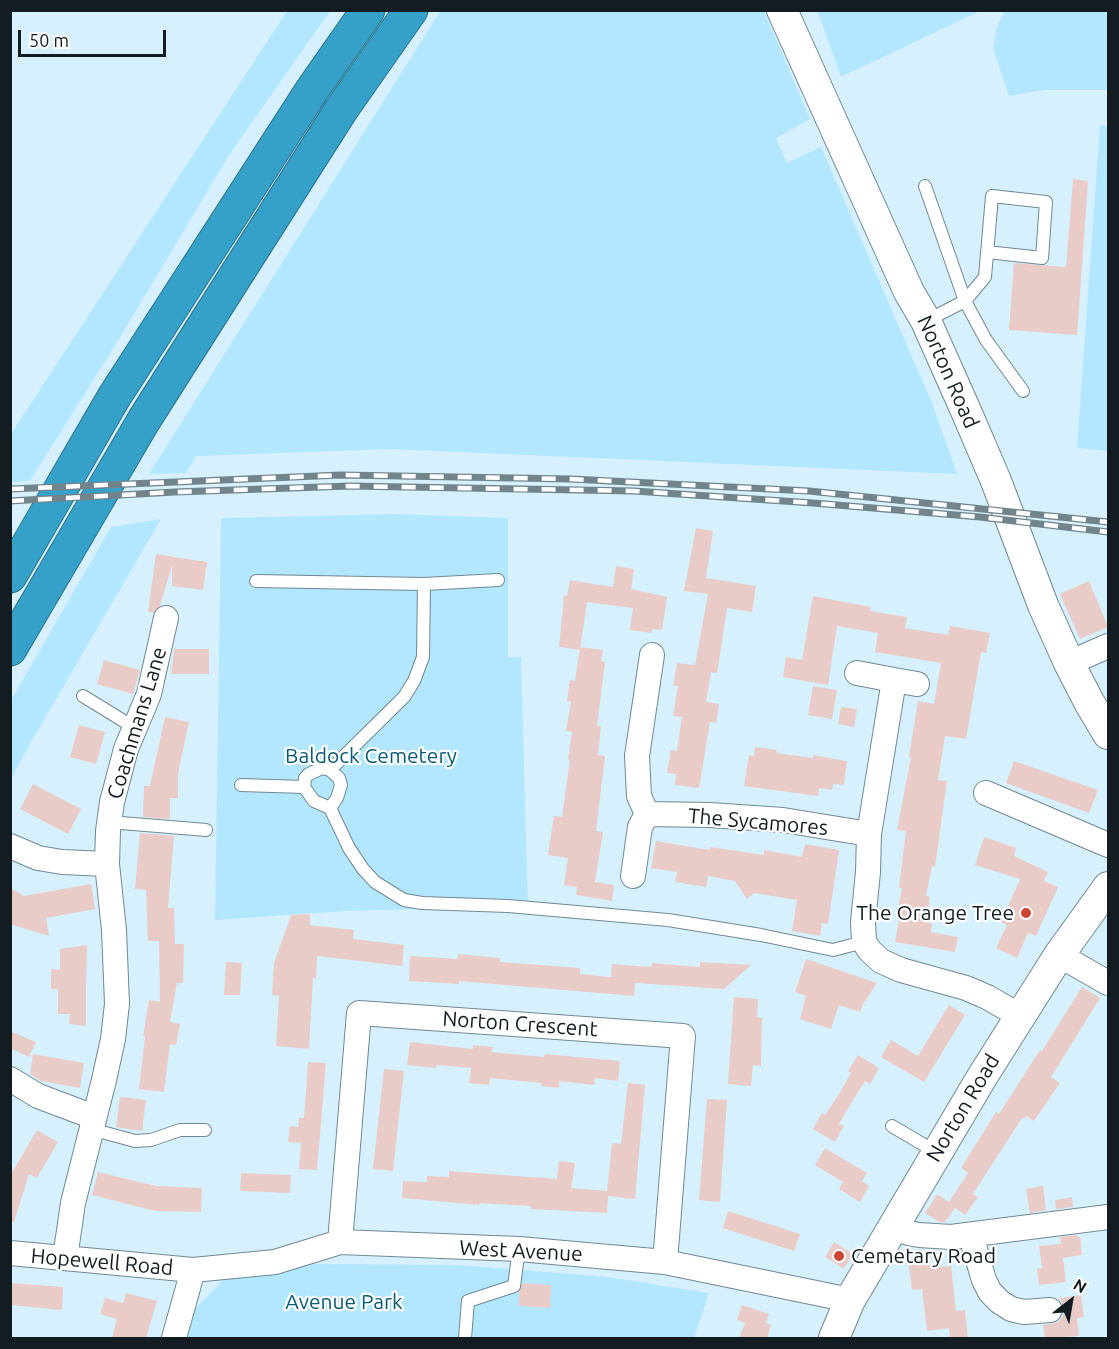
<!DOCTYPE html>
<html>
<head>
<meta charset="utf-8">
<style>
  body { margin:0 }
  #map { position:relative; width:1119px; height:1349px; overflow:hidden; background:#d6f1fd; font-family:Ubuntu,sans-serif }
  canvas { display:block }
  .frame { position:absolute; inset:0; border:12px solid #131d21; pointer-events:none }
  .north { position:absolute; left:1041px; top:1271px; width:60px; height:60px; -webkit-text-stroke:4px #fff; paint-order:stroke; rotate:31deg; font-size:16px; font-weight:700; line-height:24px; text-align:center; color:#131d21 }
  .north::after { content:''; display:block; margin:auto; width:21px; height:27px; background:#131d21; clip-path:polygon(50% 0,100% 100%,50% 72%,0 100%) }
  .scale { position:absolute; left:18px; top:30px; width:148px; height:27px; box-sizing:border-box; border:3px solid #131d21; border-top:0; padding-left:8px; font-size:18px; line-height:21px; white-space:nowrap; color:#131d21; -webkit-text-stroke:4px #fff; paint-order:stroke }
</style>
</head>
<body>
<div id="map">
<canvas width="1119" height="1349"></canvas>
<div class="frame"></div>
<div class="north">N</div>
<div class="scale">50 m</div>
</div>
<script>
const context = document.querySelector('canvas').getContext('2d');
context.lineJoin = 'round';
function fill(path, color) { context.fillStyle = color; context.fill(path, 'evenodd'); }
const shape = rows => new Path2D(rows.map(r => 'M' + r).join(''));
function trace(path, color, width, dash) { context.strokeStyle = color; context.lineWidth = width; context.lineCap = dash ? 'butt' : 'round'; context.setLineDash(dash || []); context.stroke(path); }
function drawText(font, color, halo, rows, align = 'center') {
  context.font = font + ' Ubuntu,sans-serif'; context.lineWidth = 4.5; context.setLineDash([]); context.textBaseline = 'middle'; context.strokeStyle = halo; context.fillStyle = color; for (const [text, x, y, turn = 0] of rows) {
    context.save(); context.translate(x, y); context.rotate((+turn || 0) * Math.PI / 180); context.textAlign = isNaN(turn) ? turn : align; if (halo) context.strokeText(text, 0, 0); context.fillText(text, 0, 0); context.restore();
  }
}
fill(shape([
  [441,10,764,11,810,119,776,138,787,163,821,147,932,403,957,474,391,449,196,456,186,473,149,474],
  [817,10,980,10,980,11,841,77],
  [287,11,330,11,229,155,119,339,30,481,11,482,11,434],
  [1005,11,1108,11,1108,90,1044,90,1009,96,993,48,997,26],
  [1100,125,1108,126,1108,451,1077,448],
  [396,514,508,518,508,657,521,657,528,911,421,909,346,911,215,920,221,518],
  [161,519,31,742,11,779,11,700,111,527],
  [299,1264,459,1265,607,1277,709,1293,694,1338,188,1338,195,1309,225,1278]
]), '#b2e7ff');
fill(shape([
  [1073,179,1088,181,1077,335,1009,330,1014,263,1066,267],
  [696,528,713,531,706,578,756,586,752,612,727,608,717,673,711,672,706,702,719,704,716,723,710,722,699,788,675,785,676,774,667,773,671,750,677,751,682,717,673,716,678,686,673,686,677,663,695,665,708,594,684,591],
  [156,554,207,562,203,590,172,586,172,565,160,606,153,613,148,612],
  [616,566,634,569,631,589,667,597,662,630,652,629,652,633,630,630,633,608,587,602,580,650,559,647,563,606,564,595,567,596,570,580,613,587],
  [1089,581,1108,627,1080,639,1060,594],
  [813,596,871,607,870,611,907,617,905,628,948,635,950,626,990,633,986,653,981,652,966,739,945,736,938,780,947,781,935,867,932,866,926,896,930,897,926,922,932,924,931,932,958,937,955,952,895,942,900,915,897,915,902,888,899,888,906,831,897,830,911,757,909,757,918,701,934,704,941,663,875,652,878,633,837,626,828,685,783,677,786,657,802,660],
  [580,647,603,650,601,661,605,662,597,726,601,726,598,755,605,756,596,831,603,832,595,882,614,885,612,901,576,895,577,887,564,885,568,858,548,855,554,816,562,817,570,760,568,759,572,732,566,731,571,701,567,701,570,680,575,681],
  [174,649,209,649,209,674,171,674],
  [104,660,140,670,133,694,97,684],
  [813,686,837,690,832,719,808,715],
  [841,707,857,709,854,727,838,724],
  [165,717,189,722,178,773,178,798,170,798,170,819,143,817,144,786,150,786],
  [79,725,105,732,96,764,70,757],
  [755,747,777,750,776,753,813,758,813,755,847,761,844,785,833,784,832,790,819,788,818,796,744,786,749,755,754,756],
  [1014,761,1098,790,1089,813,1006,783],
  [33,784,81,809,68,834,20,809],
  [140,833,174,836,168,908,174,908,175,944,184,944,183,983,177,983,170,1022,180,1024,176,1045,170,1044,164,1092,139,1089,145,1037,143,1036,149,1000,160,1002,159,941,148,941,146,890,135,889],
  [984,837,1016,848,1014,856,1048,872,1044,881,1058,887,1036,936,1028,933,1017,958,996,948,1007,925,1001,922,1020,879,975,865],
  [656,841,710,850,710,847,764,855,764,850,802,857,805,844,839,850,828,924,822,923,820,936,792,931,797,900,754,893,747,899,735,881,708,876,706,887,675,882,677,872,651,868],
  [91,884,95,909,46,918,49,936,10,924,10,888,24,896],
  [310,914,310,925,354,930,353,939,404,945,402,966,317,956,316,978,313,978,309,1049,276,1046,279,996,272,995,274,963,291,915],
  [87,945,86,990,86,1026,69,1024,70,1014,58,1014,58,989,51,989,51,969,60,970,60,949],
  [458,954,500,958,500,962,580,968,580,974,611,977,612,964,651,967,652,963,700,967,700,962,751,965,724,989,635,983,634,996,459,981,459,984,409,981,410,956,458,959],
  [806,959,877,983,863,1004,860,1012,839,1005,831,1029,800,1019,806,996,795,992],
  [226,962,242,963,240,995,224,995],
  [1082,987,1100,998,1051,1077,1060,1083,1034,1121,1026,1116,1024,1119,1022,1118,973,1194,978,1197,965,1215,955,1208,945,1222,939,1222,925,1213,937,1194,949,1202,968,1173,961,1168,996,1112,999,1114,1040,1050,1042,1051],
  [734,997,758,999,757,1017,762,1018,761,1066,753,1065,751,1086,728,1084],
  [949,1005,965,1015,924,1082,881,1057,891,1040,918,1056],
  [10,1031,36,1042,29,1057,10,1048],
  [410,1042,473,1049,473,1045,493,1047,492,1052,544,1057,545,1054,620,1061,618,1081,595,1078,594,1085,559,1081,559,1088,541,1086,542,1083,490,1078,489,1085,469,1083,471,1068,437,1065,436,1068,407,1065],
  [33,1054,84,1063,80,1088,41,1081,30,1074],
  [858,1055,879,1068,870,1084,865,1081,852,1102,839,1124,844,1126,835,1142,813,1129,822,1113,825,1115,839,1094,851,1073,848,1071],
  [308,1062,326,1063,317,1170,299,1169,301,1143,288,1142,290,1126,298,1127,299,1118,304,1118],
  [384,1069,404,1071,393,1171,373,1169],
  [628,1083,645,1085,635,1199,608,1196,607,1213,530,1209,531,1206,479,1203,479,1205,402,1198,403,1181,427,1182,427,1176,449,1177,449,1171,557,1179,559,1161,575,1163,571,1188,607,1191,612,1143,621,1144],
  [120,1097,146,1100,142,1131,116,1127],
  [707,1099,727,1100,720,1202,699,1200],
  [37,1130,58,1142,37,1178,29,1174,14,1222,10,1221,10,1176],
  [825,1148,867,1173,862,1181,869,1186,860,1202,839,1189,843,1182,815,1165],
  [98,1172,156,1186,202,1188,201,1212,155,1211,92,1195],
  [241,1173,291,1175,290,1193,240,1191],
  [1043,1186,1046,1210,1030,1213,1026,1189],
  [1072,1197,1073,1207,1056,1209,1055,1200],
  [728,1211,800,1234,794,1251,723,1228],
  [1077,1235,1078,1237,1080,1237,1082,1255,1063,1258,1060,1237],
  [834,1242,853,1254,844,1269,825,1257],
  [1061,1244,1066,1282,1039,1285,1037,1269,1042,1268,1039,1246],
  [929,1257,930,1268,951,1266,956,1311,965,1310,968,1338,950,1338,949,1328,927,1331,922,1289,912,1290,908,1259],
  [10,1283,63,1287,62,1310,10,1305],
  [523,1283,551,1285,550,1308,519,1306,519,1292],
  [126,1293,157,1301,146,1338,112,1338,117,1319,100,1314,105,1298,123,1303],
  [1081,1295,1084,1317,1077,1318,1079,1336,1045,1338,1043,1325,1058,1322,1063,1316,1064,1308,1060,1298],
  [742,1305,769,1314,766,1323,771,1325,767,1338,739,1338,745,1323,737,1320]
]), '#e9ccc7');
const service = shape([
  [925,186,965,301,926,321],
  [987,252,1042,258,1046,202,992,196,985,277,965,301,986,340,1023,391],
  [256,581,424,584],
  [83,696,135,728],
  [322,768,330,770,339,778,341,785,337,798,330,808,314,801,304,787,305,778,309,774,322,768],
  [330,770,404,697,414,681,423,657,424,584,498,580],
  [241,785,304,787],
  [330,808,349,848,363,869,375,882,404,900,422,903,508,906,668,920,761,935,833,950,864,942],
  [109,822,206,830],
  [892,1126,936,1152],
  [91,1129,135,1141,151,1140,180,1130,205,1130],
  [465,1338,468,1301,514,1286,519,1249]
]);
const minor = shape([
  [652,655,637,756,639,796,647,814,710,815,783,820,869,834],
  [1069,663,1108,646],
  [857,673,894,680,869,834,868,872,863,922,864,942,870,951,881,961,901,970,966,988,987,997,1020,1016],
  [894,680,917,684],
  [986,793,1108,845],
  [10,846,38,858,62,862,107,864],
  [633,876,640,827,647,814],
  [1059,955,1108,983],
  [10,1079,38,1096,94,1117],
  [893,1226,908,1233,919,1235,951,1237,1108,1217],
  [971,1236,984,1280,990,1292,1000,1302,1011,1309,1024,1312,1050,1310],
  [340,1242,359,1013,683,1036,665,1262],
  [10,1253,193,1270,275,1262,340,1242,519,1249,665,1262,850,1300],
  [65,1258,73,1203,104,1080,113,1039,117,1004,114,930,107,864,108,831,112,802,126,749,149,694,166,618],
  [174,1338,193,1270]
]);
const tertiary = shape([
  [782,10,909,292,926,321,966,411,996,481,1043,605,1069,663,1089,702,1108,734],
  [834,1338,850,1300,982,1077,1059,955,1108,887]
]);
const motorway = shape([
  [10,576,114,397,312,90,368,10],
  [10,649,144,420,341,110,411,10]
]);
trace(service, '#708893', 14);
trace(minor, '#708893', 26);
trace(tertiary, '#708893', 32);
trace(motorway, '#2a738e', 35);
trace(service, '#fff', 12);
trace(minor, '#fff', 24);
trace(tertiary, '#fff', 30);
trace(motorway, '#36a1c8', 33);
const rail = shape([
  [10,489,341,475,571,479,809,491,1108,522],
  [10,501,175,492,350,486,634,491,813,503,980,517,1108,532]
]);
trace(rail, '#71848b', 7);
trace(rail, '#fff', 4.5, [14]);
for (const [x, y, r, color] of [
  [1026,913,6,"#cf4332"],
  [839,1256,6,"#cf4332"]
]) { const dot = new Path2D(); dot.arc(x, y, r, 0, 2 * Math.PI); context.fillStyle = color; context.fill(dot); trace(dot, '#fff', 2); }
drawText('21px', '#131d21', '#fff', [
  ["Norton Road",948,372,66],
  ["Coachmans Lane",137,723,-73],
  ["The Sycamores",758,822,5],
  ["Norton Crescent",520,1024,4],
  ["Norton Road",963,1108,-59],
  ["West Avenue",521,1251,3],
  ["Hopewell Road",102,1262,5]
]);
drawText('21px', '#085a75', '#fff', [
  ["Baldock Cemetery",371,756],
  ["Avenue Park",344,1302]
]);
drawText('21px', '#131d21', '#fff', [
  ["The Orange Tree",1014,913],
  ["Cemetary Road",851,1256,"left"]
], 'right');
</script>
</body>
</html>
